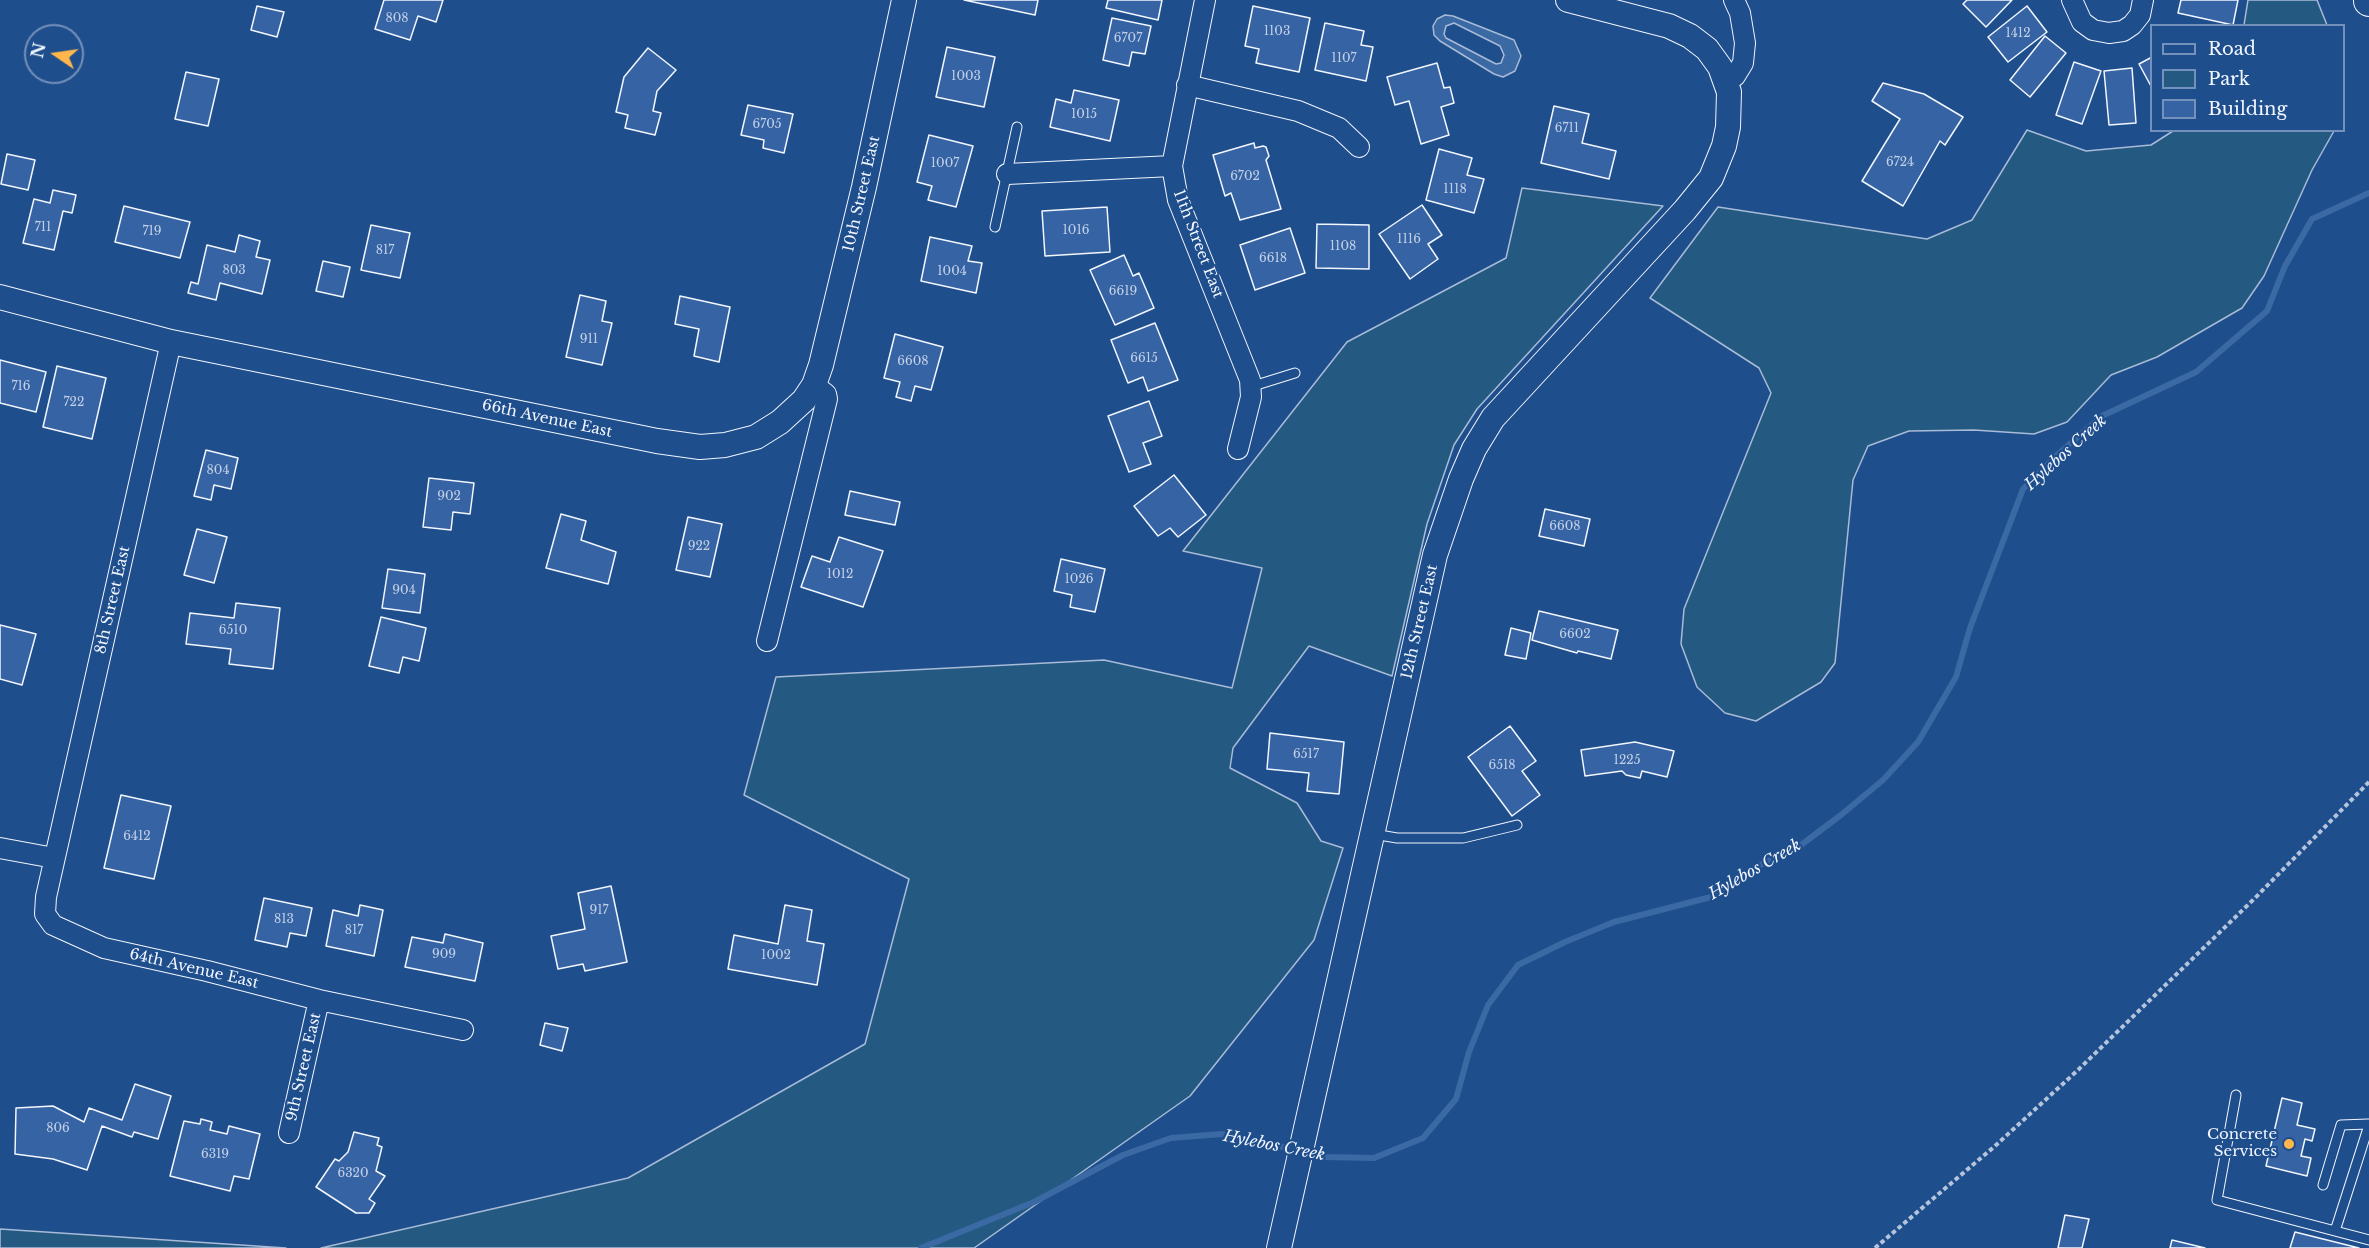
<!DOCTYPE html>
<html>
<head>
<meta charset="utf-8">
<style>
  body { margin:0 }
  #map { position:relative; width:2369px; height:1248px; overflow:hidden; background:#1f4e8c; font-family:"Libre Baskerville",serif }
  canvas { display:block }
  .legend { position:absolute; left:2150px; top:24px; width:195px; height:108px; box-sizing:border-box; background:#1f4e8c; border:2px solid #7391ba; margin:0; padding:8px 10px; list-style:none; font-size:18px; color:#f2f6ff }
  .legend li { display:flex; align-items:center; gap:12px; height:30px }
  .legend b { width:30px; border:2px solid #7391ba }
  .north { position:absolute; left:24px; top:24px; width:60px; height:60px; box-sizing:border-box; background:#1f4e8c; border:2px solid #7391ba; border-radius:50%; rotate:283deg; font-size:16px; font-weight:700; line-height:24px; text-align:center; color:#f2f6ff }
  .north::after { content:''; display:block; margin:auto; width:21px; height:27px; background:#ffb74d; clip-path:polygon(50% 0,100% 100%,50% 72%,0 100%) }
</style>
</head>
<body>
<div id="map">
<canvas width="2369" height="1248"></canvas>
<ul class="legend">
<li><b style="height:8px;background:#1f4e8c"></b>Road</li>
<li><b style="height:16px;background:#245a82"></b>Park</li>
<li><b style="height:16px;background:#3563a3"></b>Building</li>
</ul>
<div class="north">N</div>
</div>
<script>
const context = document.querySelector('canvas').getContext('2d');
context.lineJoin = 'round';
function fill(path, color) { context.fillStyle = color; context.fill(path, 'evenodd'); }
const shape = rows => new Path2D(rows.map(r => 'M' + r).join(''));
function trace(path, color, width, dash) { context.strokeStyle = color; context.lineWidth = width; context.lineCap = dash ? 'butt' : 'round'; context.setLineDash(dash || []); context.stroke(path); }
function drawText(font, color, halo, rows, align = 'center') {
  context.font = font + ' "Libre Baskerville",serif'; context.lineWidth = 4.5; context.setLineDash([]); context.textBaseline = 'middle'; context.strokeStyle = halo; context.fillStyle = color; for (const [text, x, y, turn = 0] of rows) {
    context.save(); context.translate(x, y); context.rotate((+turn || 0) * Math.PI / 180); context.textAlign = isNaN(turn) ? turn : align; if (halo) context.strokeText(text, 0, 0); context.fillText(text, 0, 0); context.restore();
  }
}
const green = shape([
  [2248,0,2317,0,2327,25,2244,25,2248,0],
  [2027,130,2086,151,2151,145,2173,131,2334,131,2312,170,2264,276,2242,308,2157,357,2111,375,2067,422,2034,434,1974,430,1909,431,1868,446,1853,480,1835,663,1821,682,1756,721,1725,713,1697,687,1681,644,1684,609,1771,393,1759,368,1650,298,1718,207,1927,239,1972,220,2027,130],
  [1522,188,1663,206,1477,409,1454,445,1427,524,1392,676,1309,646,1233,748,1230,768,1297,803,1321,841,1343,848,1314,940,1190,1096,974,1248,321,1248,628,1178,865,1044,909,879,744,795,776,677,1104,660,1232,688,1262,568,1183,551,1347,342,1506,258,1522,188],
  [0,1229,286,1248,0,1248,0,1229]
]);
fill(green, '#245a82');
trace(green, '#a8bbd7', 1.5);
const water = shape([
  [1445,15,1453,16,1514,40,1521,56,1515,71,1503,77,1494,74,1440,41,1434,35,1433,26,1437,19,1445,15],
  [1454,23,1500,46,1504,55,1501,63,1496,64,1446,38,1444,34,1446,26,1454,23]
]);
fill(water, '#3b69a3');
trace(water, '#a8bbd7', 1.5);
trace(shape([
  [1307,1152,1323,1157,1374,1158,1423,1138,1456,1099,1469,1052,1488,1005,1518,965,1565,942,1614,922,1711,897,1754,868,1801,845,1841,815,1883,780,1918,742,1956,677,1970,628,2023,489,2057,455,2102,416,2196,372,2267,311,2285,266,2312,219,2369,193],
  [921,1248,1034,1202,1123,1155,1171,1138,1222,1134,1297,1150]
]), '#3b69a3', 6);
const building = shape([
  [384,0,443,0,436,22,418,16,410,40,375,29,384,0],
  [964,0,1038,0,1035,15,964,0],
  [1108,0,1162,0,1158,20,1106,8,1108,0],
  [1967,0,2012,0,1986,27,1963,4,1967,0],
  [2181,0,2238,0,2233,25,2178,13,2181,0],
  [257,6,284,12,277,37,251,30,257,6],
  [1253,6,1310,18,1299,72,1256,63,1259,49,1245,46,1253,6],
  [2027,6,2047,32,2008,62,1988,37,2027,6],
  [1112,18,1151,26,1145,54,1132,52,1129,66,1103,60,1112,18],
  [1325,23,1364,31,1361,45,1373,47,1366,81,1315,70,1325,23],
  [2045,36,2066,53,2030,97,2010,80,2045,36],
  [947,47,995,57,984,107,936,97,947,47],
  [648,48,676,70,657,91,653,111,661,113,655,135,625,128,628,115,616,112,624,77,648,48],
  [2152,57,2152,88,2139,64,2152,57],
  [2074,62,2101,71,2082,124,2056,115,2074,62],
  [1437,63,1444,88,1450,87,1454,103,1441,107,1449,135,1421,144,1409,101,1395,105,1387,77,1437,63],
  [2132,68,2136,123,2109,125,2104,71,2132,68],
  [186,72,219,79,208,126,175,119,186,72],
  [1883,83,1924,94,1963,117,1945,145,1940,141,1903,206,1862,181,1900,119,1872,101,1883,83],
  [1074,90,1119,100,1110,141,1050,127,1056,99,1071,103,1074,90],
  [748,105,793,114,784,153,763,148,764,140,741,135,748,105],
  [1554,106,1589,114,1582,143,1616,151,1609,179,1541,163,1554,106],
  [929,135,973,146,956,207,928,200,932,186,917,182,929,135],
  [1254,143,1255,148,1263,146,1266,147,1269,156,1266,160,1281,209,1240,220,1231,193,1225,196,1213,155,1254,143],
  [1439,149,1472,158,1467,175,1484,179,1474,213,1426,200,1439,149],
  [7,154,35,160,28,190,1,184,7,154],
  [53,190,76,195,72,213,63,211,54,250,23,243,34,199,50,203,53,190],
  [1422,205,1442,235,1428,244,1438,259,1410,279,1379,234,1422,205],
  [124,206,190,222,180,258,115,242,124,206],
  [1107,207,1110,252,1045,256,1042,211,1107,207],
  [1317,224,1369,225,1369,269,1316,268,1317,224],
  [371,225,410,233,400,278,361,270,371,225],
  [1290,228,1305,273,1255,290,1240,245,1290,228],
  [239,235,260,241,256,257,270,260,262,294,220,283,216,300,188,293,191,282,198,284,207,245,235,252,239,235],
  [930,237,972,246,968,261,982,263,976,293,921,281,930,237],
  [1124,255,1133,276,1139,273,1154,308,1115,325,1090,270,1124,255],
  [323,261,350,267,343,297,316,291,323,261],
  [580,295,606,301,602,321,612,323,602,365,566,357,580,295],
  [680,296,730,307,719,362,694,356,699,329,675,324,680,296],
  [1155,323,1178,380,1148,391,1143,377,1128,383,1111,340,1155,323],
  [895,334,943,347,931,390,915,386,911,401,896,397,900,382,884,378,895,334],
  [0,360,46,372,36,412,0,403,0,360],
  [57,366,106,378,92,439,43,427,57,366],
  [1149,401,1162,436,1143,443,1151,464,1129,472,1108,416,1149,401],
  [206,450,238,458,231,489,214,485,211,500,194,496,206,450],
  [1174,475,1206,515,1178,537,1170,528,1158,536,1134,506,1174,475],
  [429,478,474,483,470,514,453,512,451,530,423,527,429,478],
  [850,491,900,502,895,525,845,515,850,491],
  [1545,509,1590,519,1584,546,1539,536,1545,509],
  [561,514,586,521,581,540,616,552,608,584,546,568,561,514],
  [688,517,722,524,710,577,676,570,688,517],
  [197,529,227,537,214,583,184,575,197,529],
  [839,537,883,551,863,607,801,587,812,556,830,562,839,537],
  [1061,559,1105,569,1095,612,1070,607,1072,595,1054,591,1061,559],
  [388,569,425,574,420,613,382,608,388,569],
  [236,603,280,608,273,669,229,664,231,649,186,644,190,613,234,618,236,603],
  [1539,611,1618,630,1611,659,1578,651,1577,653,1532,640,1539,611],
  [381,617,426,628,419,661,403,657,399,673,369,666,381,617],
  [0,625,36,634,22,685,0,679,0,625],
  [1511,628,1531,633,1526,659,1505,655,1511,628],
  [1510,726,1536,761,1522,771,1540,795,1512,816,1468,757,1510,726],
  [1270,733,1344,742,1339,794,1307,791,1309,773,1267,769,1270,733],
  [1635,742,1674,751,1667,777,1642,771,1640,778,1626,775,1622,771,1585,776,1581,750,1635,742],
  [121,795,171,806,154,879,104,868,121,795],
  [611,886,627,962,585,971,583,964,558,969,551,936,585,929,578,893,611,886],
  [264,898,312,908,306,936,290,933,287,947,255,940,264,898],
  [360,905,383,910,374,956,326,946,333,910,358,916,360,905],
  [785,905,812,910,807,941,824,944,817,985,728,969,734,935,778,944,785,905],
  [445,934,483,943,475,981,405,967,412,937,443,943,445,934],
  [545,1023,568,1028,562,1051,540,1045,545,1023],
  [135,1084,171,1096,158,1139,134,1132,132,1137,102,1126,87,1170,53,1159,15,1154,16,1108,53,1106,84,1122,89,1108,122,1120,135,1084],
  [2282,1098,2302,1103,2297,1125,2315,1129,2312,1141,2305,1139,2301,1156,2311,1158,2307,1176,2266,1166,2282,1098],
  [201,1119,212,1122,210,1130,227,1134,229,1126,260,1134,249,1179,234,1176,230,1191,170,1176,184,1121,200,1124,201,1119],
  [354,1132,379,1138,377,1145,382,1147,376,1171,385,1176,369,1199,375,1203,369,1213,356,1213,316,1187,335,1159,339,1161,348,1152,354,1132],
  [2065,1215,2089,1219,2082,1248,2058,1248,2065,1215],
  [2295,1232,2359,1248,2290,1248,2295,1232],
  [2172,1240,2205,1248,2170,1248,2172,1240]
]);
fill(building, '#3563a3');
trace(building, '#f2f6ff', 1.5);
const service = shape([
  [995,227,1017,127],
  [1250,387,1295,373],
  [1373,834,1397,838,1463,838,1517,825],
  [2236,1095,2217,1200,2369,1240],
  [2323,1185,2341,1125,2368,1124],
  [2335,1231,2369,1125]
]);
const minor = shape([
  [1205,0,1172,166,1178,200,1250,380,1251,397,1238,449],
  [2072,0,2082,22,2093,30,2109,33,2123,31,2132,25,2140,15,2143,0],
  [1726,82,1735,76,1743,63,1745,43,1740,13,1734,0],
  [1187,85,1298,111,1339,128,1359,147],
  [1007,174,1172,166],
  [171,342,46,897,45,914,53,925,104,948,207,971,319,1000,463,1030],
  [767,641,827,399,826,394,814,385],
  [0,848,54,858],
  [289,1133,319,1000]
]);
const tertiary = shape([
  [0,297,171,342,657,441,700,447,725,445,756,437,780,422,804,400,814,385,821,365,864,187,904,0],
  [1279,1248,1435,555,1461,479,1474,449,1493,418,1685,210,1711,178,1724,146,1728,127,1729,92,1720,67,1707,49,1690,36,1669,26,1568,0]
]);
const primary = shape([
  [2369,0,2369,1]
]);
trace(service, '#f2f6ff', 11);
trace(minor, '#f2f6ff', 22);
trace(tertiary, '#f2f6ff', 26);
trace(primary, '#f2f6ff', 32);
trace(shape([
  [1875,1248,1995,1146,2078,1070,2255,898,2369,782]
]), '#b3c4dc', 4, [4.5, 3]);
trace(service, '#1f4e8c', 9);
trace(minor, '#1f4e8c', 20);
trace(tertiary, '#1f4e8c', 24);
trace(primary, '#1f4e8c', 30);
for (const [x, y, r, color] of [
  [2289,1144,6,"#ffb74d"]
]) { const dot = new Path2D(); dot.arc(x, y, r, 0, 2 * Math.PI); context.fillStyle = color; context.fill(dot); trace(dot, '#1f4e8c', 2); }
drawText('12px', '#c3d1e8', null, [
  ["808",397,19],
  ["1103",1277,32],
  ["1412",2018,34],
  ["6707",1128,39],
  ["1107",1344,59],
  ["1003",966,77],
  ["1015",1084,115],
  ["6705",767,125],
  ["6711",1567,129],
  ["6724",1900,163],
  ["1007",945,164],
  ["6702",1245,177],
  ["1118",1455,190],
  ["711",43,228],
  ["1016",1076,231],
  ["719",152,232],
  ["1116",1409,240],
  ["1108",1343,247],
  ["817",385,251],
  ["6618",1273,259],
  ["803",234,271],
  ["1004",952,272],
  ["6619",1123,292],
  ["911",589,340],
  ["6615",1144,359],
  ["6608",913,362],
  ["716",21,387],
  ["722",74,403],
  ["804",218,471],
  ["902",449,497],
  ["6608",1565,527],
  ["922",699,547],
  ["1012",840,575],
  ["1026",1079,580],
  ["904",404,591],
  ["6510",233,631],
  ["6602",1575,635],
  ["6517",1306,755],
  ["1225",1627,761],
  ["6518",1502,766],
  ["6412",137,837],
  ["917",599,911],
  ["813",284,920],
  ["817",354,931],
  ["909",444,955],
  ["1002",776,956],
  ["806",58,1129],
  ["6319",215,1155],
  ["6320",353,1174]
]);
drawText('15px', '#f2f6ff', '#1f4e8c', [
  ["10th Street East",862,194,-77],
  ["11th Street East",1198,244,69],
  ["66th Avenue East",547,419,12],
  ["8th Street East",113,600,-77],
  ["12th Street East",1420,622,-77],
  ["64th Avenue East",194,969,13],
  ["9th Street East",304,1067,-77]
]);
drawText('15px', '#f2f6ff', '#1f4e8c', [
  ["Concrete",2277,1135],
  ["Services",2277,1152]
], 'right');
drawText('italic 16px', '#f2f6ff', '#1f4e8c', [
  ["Hylebos Creek",2066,453,-42],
  ["Hylebos Creek",1755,870,-30],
  ["Hylebos Creek",1274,1146,11]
]);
</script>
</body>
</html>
